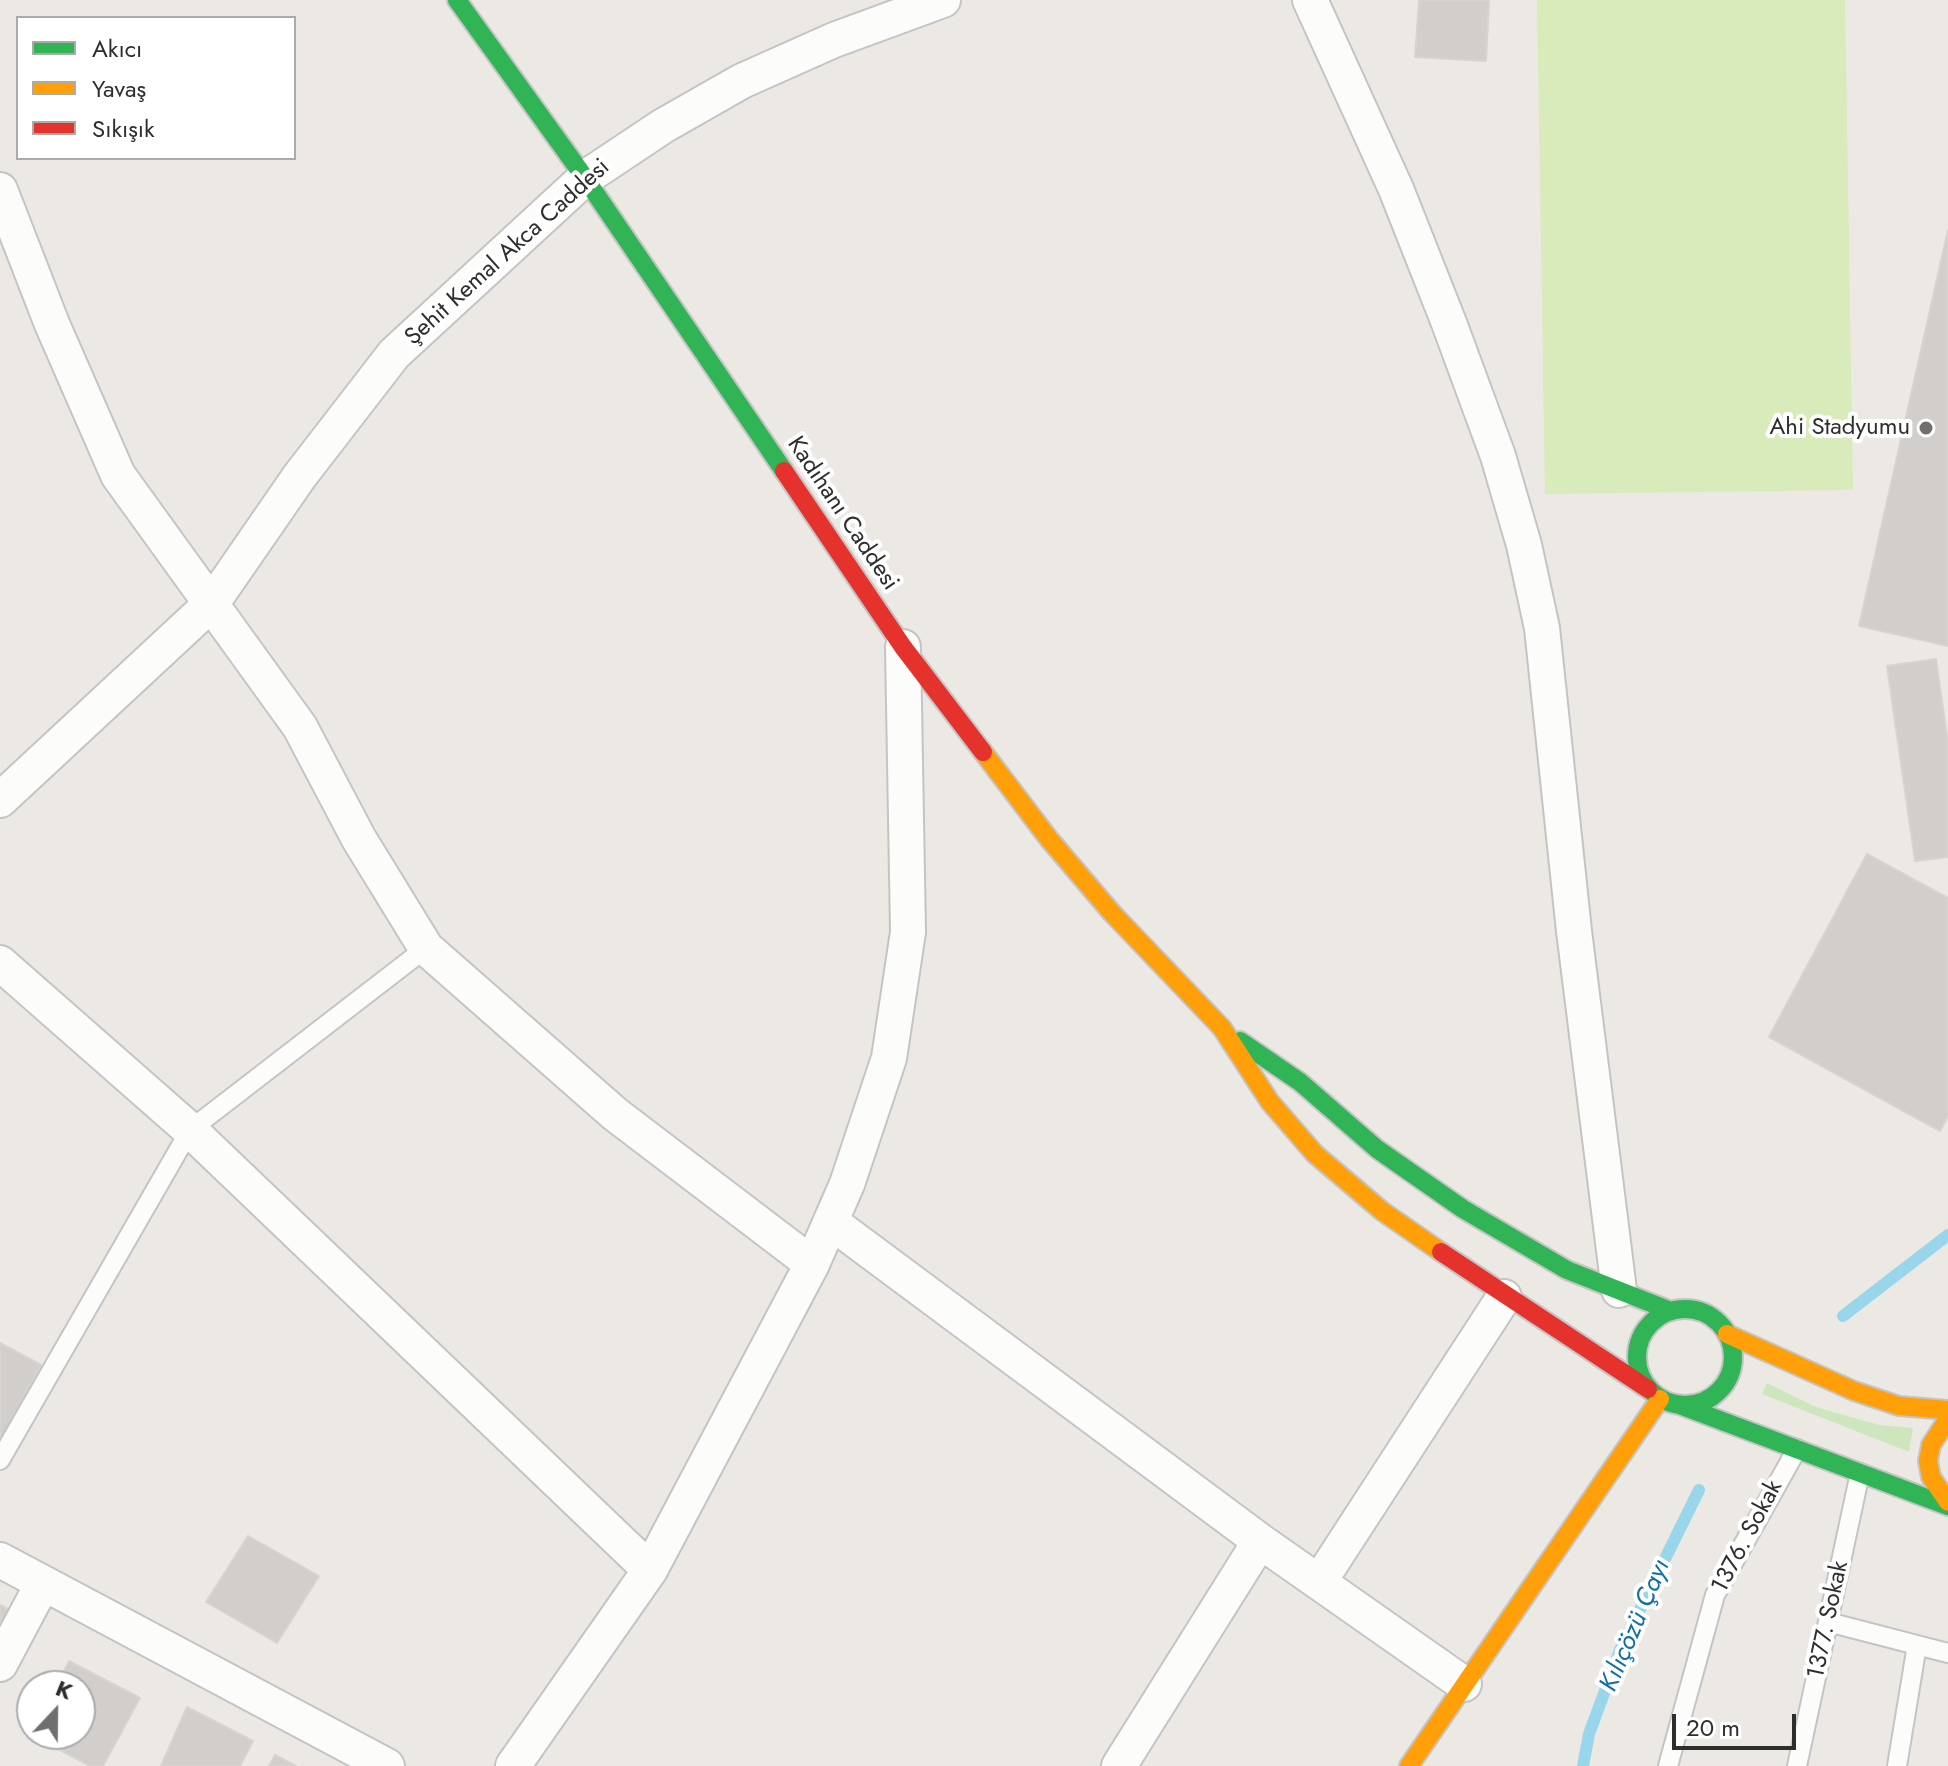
<!DOCTYPE html>
<html>
<head>
<meta charset="utf-8">
<style>
  body { margin:0 }
  #map { position:relative; width:1948px; height:1766px; overflow:hidden; background:#ece8e4; font-family:Jost,sans-serif }
  canvas { display:block }
  .legend { position:absolute; left:16px; top:16px; width:280px; height:144px; box-sizing:border-box; background:#fff; border:2px solid #ababab; margin:0; padding:10px 14px; list-style:none; font-size:24px; color:#2e2e2e }
  .legend li { display:flex; align-items:center; gap:16px; height:40px }
  .legend b { width:40px; border:2px solid #ababab }
  .north { position:absolute; left:16px; top:1670px; width:80px; height:80px; box-sizing:border-box; background:#fff; border:2px solid #ababab; border-radius:50%; rotate:22deg; font-size:22px; font-weight:700; line-height:32px; text-align:center; color:#2e2e2e }
  .north::after { content:''; display:block; margin:auto; width:28px; height:36px; background:#706f6e; clip-path:polygon(50% 0,100% 100%,50% 72%,0 100%) }
  .scale { position:absolute; left:1672px; top:1714px; width:124px; height:36px; box-sizing:border-box; border:4px solid #2e2e2e; border-top:0; padding-left:10px; font-size:24px; line-height:28px; white-space:nowrap; color:#2e2e2e; -webkit-text-stroke:6px #fff; paint-order:stroke }
</style>
</head>
<body>
<div id="map">
<canvas width="1948" height="1766"></canvas>
<ul class="legend">
<li><b style="height:10px;background:#30b455"></b>Akıcı</li>
<li><b style="height:10px;background:#ff9f0a"></b>Yavaş</li>
<li><b style="height:10px;background:#e5322d"></b>Sıkışık</li>
</ul>
<div class="north">K</div>
<div class="scale">20 m</div>
</div>
<script>
const context = document.querySelector('canvas').getContext('2d');
context.lineJoin = 'round';
function fill(path, color) { context.fillStyle = color; context.fill(path, 'evenodd'); }
const shape = rows => new Path2D(rows.map(r => 'M' + r).join(''));
function trace(path, color, width, dash) { context.strokeStyle = color; context.lineWidth = width; context.lineCap = dash ? 'butt' : 'round'; context.setLineDash(dash || []); context.stroke(path); }
function drawText(font, color, halo, rows, align = 'center') {
  context.font = font + ' Jost,sans-serif'; context.lineWidth = 8; context.setLineDash([]); context.textBaseline = 'middle'; context.strokeStyle = halo; context.fillStyle = color; for (const [text, x, y, turn = 0] of rows) {
    context.save(); context.translate(x, y); context.rotate((+turn || 0) * Math.PI / 180); context.textAlign = isNaN(turn) ? turn : align; if (halo) context.strokeText(text, 0, 0); context.fillText(text, 0, 0); context.restore();
  }
}
fill(shape([
  [1767,1383,1816,1407,1879,1425,1913,1428,1909,1452,1762,1394]
]), '#cee6be');
fill(shape([
  [1537,0,1845,0,1853,490,1545,494]
]), '#d9eabb');
trace(shape([
  [1843,1316,1948,1235],
  [1583,1766,1589,1734,1620,1650,1699,1490]
]), '#99d6ec', 12);
const building = shape([
  [1419,0,1489,0,1486,61,1415,57,1419,0],
  [1948,230,1948,646,1859,626,1948,230],
  [1936,659,1948,743,1948,857,1915,861,1887,666,1936,659],
  [1867,854,1948,898,1948,1116,1940,1131,1769,1037,1867,854],
  [0,1343,41,1365,0,1441,0,1343],
  [248,1536,319,1576,277,1643,206,1602,248,1536],
  [0,1605,16,1613,0,1644,0,1605],
  [69,1661,140,1698,103,1766,90,1766,34,1736,80,1734,80,1686,57,1686,69,1661],
  [187,1707,253,1741,240,1766,161,1766,187,1707],
  [275,1755,296,1766,269,1766,275,1755]
]);
fill(building, '#d1cecb');
trace(building, '#d7d4d0', 2);
const lane = shape([
  [0,1460,190,1130,426,948],
  [1828,1622,1948,1653],
  [1668,1766,1715,1595,1797,1449],
  [1797,1766,1860,1473],
  [1897,1766,1917,1645]
]);
const street = shape([
  [1310,0,1396,189,1449,323,1498,456,1524,545,1542,628,1574,931,1619,1290],
  [0,190,52,324,118,475,300,727,359,839,426,948,615,1114,812,1264],
  [0,800,212,603,299,477,394,354,585,178,663,126,742,81,834,40,943,0],
  [0,963,190,1130,650,1570],
  [831,1222,1260,1541,1464,1684],
  [0,1560,387,1766],
  [1319,1582,1504,1297],
  [0,1664,43,1583],
  [513,1766,650,1570,812,1264,847,1184,889,1058,908,932,903,647],
  [1119,1766,1260,1541]
]);
const fast = shape([
  [457,0,585,178,784,471],
  [1240,1041,1300,1082,1377,1149,1463,1209,1567,1270,1671,1311],
  '1637 1357a48 48 0 1 1 96 0a48 48 0 1 1-96 0Z',
  [1677,1404,1948,1506]
]);
const slow = shape([
  [983,752,1049,839,1112,913,1222,1028,1270,1102,1315,1154,1382,1211,1441,1252],
  [1727,1334,1854,1391,1899,1406,1948,1410],
  [1948,1419,1931,1445,1928,1461,1931,1477,1948,1502],
  [1409,1766,1660,1399]
]);
const jam = shape([
  [784,471,903,647,983,752],
  [1441,1252,1648,1389]
]);
trace(lane, '#c5c4c5', 22);
trace(street, '#c5c4c5', 38);
trace(fast, '#c5c4c5', 22);
trace(slow, '#c5c4c5', 22);
trace(jam, '#c5c4c5', 22);
trace(lane, '#fcfcfb', 18);
trace(street, '#fcfcfb', 34);
trace(fast, '#30b455', 18);
trace(slow, '#ff9f0a', 18);
trace(jam, '#e5322d', 18);
for (const [x, y, r, color] of [
  [1926,428,8,"#706f6e"]
]) { const dot = new Path2D(); dot.arc(x, y, r, 0, 2 * Math.PI); context.fillStyle = color; context.fill(dot); trace(dot, '#fff', 3); }
drawText('24px', '#2e2e2e', '#fff', [
  ["Şehit Kemal Akca Caddesi",508,253,-42],
  ["Kadıhanı Caddesi",842,514,56],
  ["1376. Sokak",1748,1537,-62],
  ["1377. Sokak",1829,1620,-78]
]);
drawText('24px', '#2e2e2e', '#fff', [
  ["Ahi Stadyumu",1910,428]
], 'right');
drawText('italic 26px', '#0d6fa3', '#fff', [
  ["Kılıçözü Çayı",1636,1626,-67]
]);
</script>
</body>
</html>
